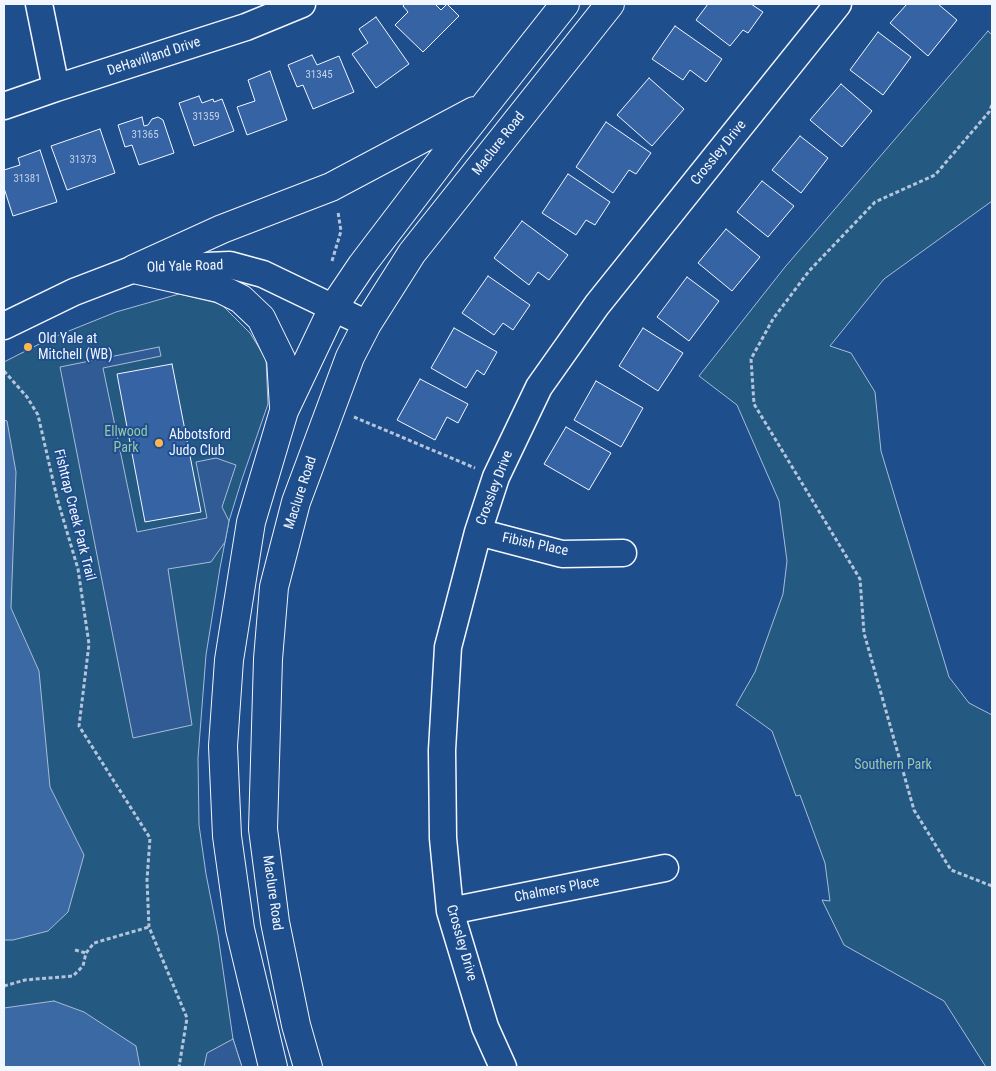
<!DOCTYPE html>
<html>
<head>
<meta charset="utf-8">
<style>
  body { margin:0 }
  #map { position:relative; width:996px; height:1071px; overflow:hidden; background:#1f4e8c; font-family:"Roboto Condensed",sans-serif }
  canvas { display:block }
  .frame { position:absolute; inset:0; border:5px solid #f2f6ff; pointer-events:none }
</style>
</head>
<body>
<div id="map">
<canvas width="996" height="1071"></canvas>
<div class="frame"></div>
</div>
<script>
const context = document.querySelector('canvas').getContext('2d');
context.lineJoin = 'round';
function fill(path, color) { context.fillStyle = color; context.fill(path, 'evenodd'); }
const shape = rows => new Path2D(rows.map(r => 'M' + r).join(''));
function trace(path, color, width, dash) { context.strokeStyle = color; context.lineWidth = width; context.lineCap = dash ? 'butt' : 'round'; context.setLineDash(dash || []); context.stroke(path); }
function drawText(font, color, halo, rows, align = 'center') {
  context.font = font + ' "Roboto Condensed",sans-serif'; context.lineWidth = 4; context.setLineDash([]); context.textBaseline = 'middle'; context.strokeStyle = halo; context.fillStyle = color; for (const [text, x, y, turn = 0] of rows) {
    context.save(); context.translate(x, y); context.rotate((+turn || 0) * Math.PI / 180); context.textAlign = isNaN(turn) ? turn : align; if (halo) context.strokeText(text, 0, 0); context.fillText(text, 0, 0); context.restore();
  }
}
const green = shape([
  [988,31,992,35,992,201,884,279,830,346,851,353,875,392,881,451,949,677,969,703,992,715,992,1067,986,1067,944,1001,844,945,822,900,830,901,825,863,800,795,796,796,772,731,736,705,755,672,783,594,787,561,779,501,737,405,699,376,785,267,988,31],
  [179,294,221,304,250,333,266,359,268,404,242,479,229,521,220,568,206,655,198,758,199,825,206,874,218,935,233,1039,242,1067,4,1067,4,362,49,339,116,312,179,294]
]);
fill(green, '#245a82');
trace(green, '#a8bbd7', 1);
const parking = shape([
  [159,347,161,356,103,368,137,532,207,518,196,462,216,458,236,465,222,507,229,521,225,542,211,562,168,569,192,725,133,738,60,367,159,347],
  [233,1039,242,1067,204,1067,207,1053,233,1039]
]);
fill(parking, '#305b95');
trace(parking, '#a8bbd7', 1);
const water = shape([
  [4,420,7,421,16,472,11,608,39,671,50,787,84,855,68,912,48,931,13,940,4,940,4,420],
  [54,1001,84,1012,136,1046,140,1067,4,1067,4,1008,54,1001]
]);
fill(water, '#3b69a3');
trace(water, '#a8bbd7', 1);
const building = shape([
  [405,4,435,4,441,10,447,4,459,16,423,52,395,25,408,12,403,6,405,4],
  [708,4,751,4,763,12,748,33,743,30,730,46,696,20,708,4],
  [907,4,938,4,957,20,928,56,890,23,907,4],
  [376,17,409,64,376,88,352,54,368,43,359,29,376,17],
  [675,26,722,59,706,82,690,70,683,80,652,59,675,26],
  [878,32,911,57,883,95,850,70,878,32],
  [312,55,317,65,339,56,354,92,313,109,303,85,297,87,288,65,312,55],
  [270,71,287,120,247,135,237,107,255,101,248,80,270,71],
  [649,78,684,109,652,146,617,115,649,78],
  [841,84,872,111,842,147,810,120,841,84],
  [199,96,202,103,213,99,214,102,222,99,234,131,194,146,179,103,199,96],
  [142,117,144,126,148,125,152,119,158,117,163,120,174,153,139,165,132,145,125,147,118,125,142,117],
  [606,122,651,153,636,174,629,170,613,193,576,167,606,122],
  [100,129,115,173,67,190,51,146,100,129],
  [800,136,828,158,801,193,772,170,800,136],
  [40,150,57,202,13,216,4,188,4,170,20,165,18,158,40,150],
  [568,174,610,202,595,225,586,220,576,235,542,213,568,174],
  [762,181,794,206,768,237,737,212,762,181],
  [522,221,568,255,549,280,538,272,529,285,494,258,522,221],
  [726,229,760,257,732,291,698,263,726,229],
  [488,276,530,305,513,330,503,323,494,335,462,313,488,276],
  [687,277,719,301,689,341,657,317,687,277],
  [454,328,497,352,484,375,477,370,466,388,431,368,454,328],
  [643,328,683,353,658,391,619,366,643,328],
  [172,364,201,512,145,522,117,374,172,364],
  [420,379,468,404,458,423,447,417,435,440,397,420,420,379],
  [596,381,643,408,621,447,574,420,596,381],
  [566,427,611,453,589,490,544,464,566,427]
]);
fill(building, '#3563a3');
trace(building, '#f2f6ff', 1);
const minor = shape([
  [39,4,56,88],
  [4,106,56,88,246,27,302,4],
  [4,326,74,292,134,269,230,265,263,274,367,324],
  [478,532,562,554,623,553],
  [450,911,665,868],
  [503,1067,485,1027,450,911,443,838,442,750,448,647,478,532,496,477,539,387,597,305,838,4]
]);
const major = shape([
  [134,269,222,229,331,187,474,111],
  [134,269,219,288,241,299,261,318,281,359,284,407],
  [273,1067,240,929,227,836,223,746,229,660,251,522,284,411,333,308,362,265,448,152,565,4],
  [308,1067,296,1025,275,922,263,829,268,659,274,587,296,502,350,357,367,324,412,253,610,4]
]);
trace(minor, '#f2f6ff', 29);
trace(major, '#f2f6ff', 30);
trace(shape([
  [992,105,989,112,935,175,875,202,809,271,773,319,751,359,754,404,860,579,864,633,914,810,951,870,992,886],
  [332,261,341,231,338,212],
  [4,371,27,397,38,415,57,498,78,569,89,644,79,726,150,838,147,880,149,927,187,1018,179,1067],
  [354,417,475,468],
  [75,950,86,953],
  [4,986,25,980,73,976,83,966,86,953,94,943,149,927]
]), '#b3c4dc', 3, [4, 2.5]);
trace(minor, '#1f4e8c', 26);
trace(major, '#1f4e8c', 28);
for (const [x, y, r, color] of [
  [28,347,5,"#ffb74d"],
  [159,443,5,"#ffb74d"]
]) { const dot = new Path2D(); dot.arc(x, y, r, 0, 2 * Math.PI); context.fillStyle = color; context.fill(dot); trace(dot, '#1f4e8c', 2); }
drawText('11px', '#c3d1e8', null, [
  ["31345",319,75],
  ["31359",206,117],
  ["31365",145,135],
  ["31373",83,160],
  ["31381",27,179]
]);
drawText('14px', '#f2f6ff', '#1f4e8c', [
  ["DeHavilland Drive",154,57,-18],
  ["Maclure Road",499,144,-52],
  ["Crossley Drive",719,153,-51],
  ["Old Yale Road",185,267,-2],
  ["Crossley Drive",495,488,-69],
  ["Maclure Road",301,493,-72],
  ["Fishtrap Creek Park Trail",74,515,76],
  ["Fibish Place",535,545,12],
  ["Chalmers Place",557,890,-11],
  ["Maclure Road",272,893,82],
  ["Crossley Drive",461,943,74]
]);
drawText('14px', '#f2f6ff', '#1f4e8c', [
  ["Old Yale at",38,339],
  ["Mitchell (WB)",38,355],
  ["Abbotsford",169,435],
  ["Judo Club",169,451]
], 'left');
drawText('14px', '#97c8a6', '#1f4e8c', [
  ["Ellwood",126,432],
  ["Park",126,448],
  ["Southern Park",893,765]
]);
</script>
</body>
</html>
